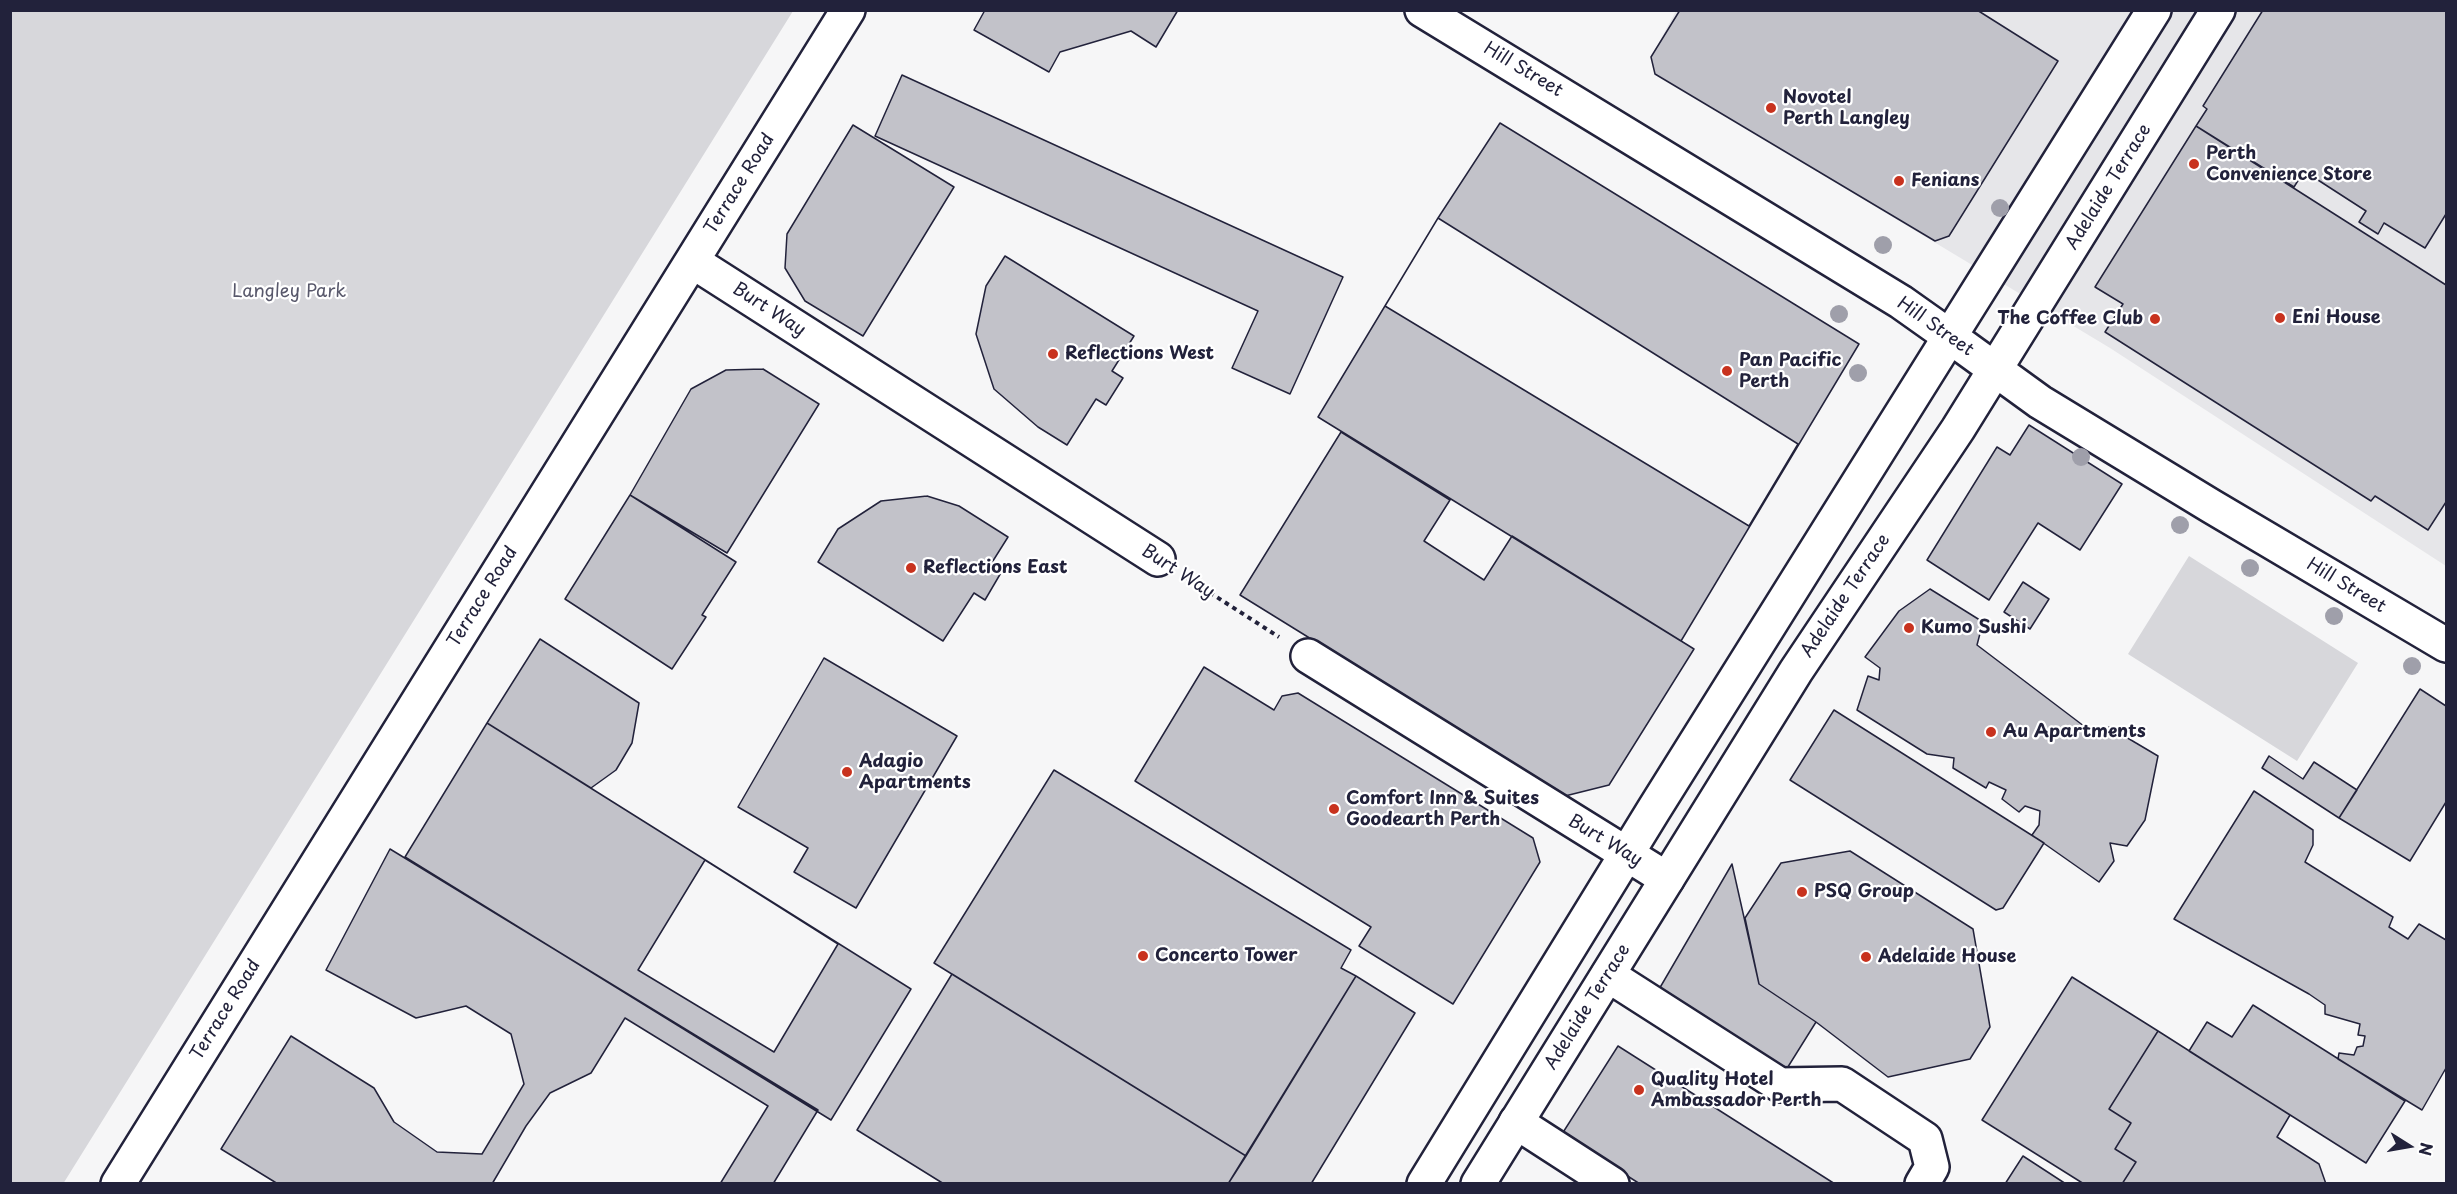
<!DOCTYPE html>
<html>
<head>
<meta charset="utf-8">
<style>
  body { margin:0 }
  #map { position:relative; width:2457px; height:1194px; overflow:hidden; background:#f6f6f7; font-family:"Playpen Sans",sans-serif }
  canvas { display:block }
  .frame { position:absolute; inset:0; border:12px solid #22223b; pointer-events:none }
  .north { position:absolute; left:2379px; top:1116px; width:60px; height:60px; -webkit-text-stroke:4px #fff; paint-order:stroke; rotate:101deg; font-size:16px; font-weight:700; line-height:24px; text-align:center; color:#22223b }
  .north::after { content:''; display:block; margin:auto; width:21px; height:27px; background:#22223b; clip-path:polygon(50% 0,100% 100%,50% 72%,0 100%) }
</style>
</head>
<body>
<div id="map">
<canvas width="2457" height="1194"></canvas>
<div class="frame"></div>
<div class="north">N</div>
</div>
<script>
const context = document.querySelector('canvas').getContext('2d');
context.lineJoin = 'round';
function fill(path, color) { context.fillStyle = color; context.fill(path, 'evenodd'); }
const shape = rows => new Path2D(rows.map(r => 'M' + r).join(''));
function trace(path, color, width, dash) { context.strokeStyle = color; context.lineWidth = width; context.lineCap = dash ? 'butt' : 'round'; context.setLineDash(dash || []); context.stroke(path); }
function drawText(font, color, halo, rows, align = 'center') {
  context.font = font + ' "Playpen Sans",sans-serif'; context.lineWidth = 4.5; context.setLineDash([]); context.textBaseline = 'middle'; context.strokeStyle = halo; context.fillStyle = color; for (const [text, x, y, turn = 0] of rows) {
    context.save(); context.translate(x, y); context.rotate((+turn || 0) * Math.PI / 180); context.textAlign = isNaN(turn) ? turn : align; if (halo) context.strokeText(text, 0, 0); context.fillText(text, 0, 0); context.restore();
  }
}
fill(shape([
  [1676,11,2446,11,2446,566,2110,348,1655,74,1651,57]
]), '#e6e6e9');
fill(shape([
  [10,11,793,11,63,1184,10,1183],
  [2189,556,2358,663,2297,761,2128,654]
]), '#d7d7db');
const building = shape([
  [985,10,1178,10,1156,47,1131,31,1060,52,1049,72,974,30,985,10],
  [1680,10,1977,10,2058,61,1949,236,1935,241,1655,74,1651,57,1680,10],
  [2263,10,2446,10,2446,214,2425,248,2384,223,2378,234,2359,222,2366,211,2304,171,2294,187,2196,126,2207,109,2203,106,2263,10],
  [902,75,1343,277,1290,394,1232,368,1258,311,875,136,902,75],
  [1500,123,1859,344,1681,641,1318,417,1438,218,1500,123],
  [853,125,954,187,863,336,805,301,785,268,787,234,853,125],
  [2196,126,2446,285,2446,502,2428,530,2375,496,2371,501,2105,332,2123,304,2095,287,2196,126],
  [1438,218,1798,444,1749,526,1385,306,1438,218],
  [1005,256,1134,336,1112,371,1123,378,1106,405,1096,399,1067,445,1038,427,994,389,976,334,986,286,1005,256],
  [763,369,819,404,727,553,630,495,691,389,726,370,763,369],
  [2029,425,2122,484,2080,550,2038,523,1989,600,1927,560,1997,447,2010,455,2029,425],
  [1341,432,1450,500,1424,541,1484,580,1512,536,1694,649,1609,785,1565,796,1240,595,1341,432],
  [630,495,736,562,702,615,706,617,672,669,565,599,630,495],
  [927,496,959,506,1008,537,991,564,1002,571,985,600,974,593,943,641,818,562,838,529,881,501,927,496],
  [2023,582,2049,599,2030,629,2004,612,2023,582],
  [1930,589,1983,622,1977,645,2097,736,2109,727,2158,756,2145,820,2127,846,2110,843,2114,861,2099,882,2032,835,2039,825,2040,811,2025,806,2019,812,2002,799,2006,790,1989,782,1986,788,1953,768,1954,758,1927,754,1857,710,1868,676,1879,680,1880,668,1865,657,1899,611,1930,589],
  [540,639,639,703,632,743,616,770,591,788,487,723,540,639],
  [824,658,957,736,856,908,794,872,808,848,738,807,824,658],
  [1204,667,1274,710,1282,696,1298,693,1533,838,1540,862,1453,1004,1359,946,1371,927,1135,781,1204,667],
  [2420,689,2446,706,2446,802,2410,861,2339,818,2420,689],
  [1834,710,2044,843,2003,908,1996,910,1790,780,1834,710],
  [487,723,911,989,831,1120,405,857,487,723],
  [2269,756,2303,779,2314,762,2357,790,2339,818,2262,768,2269,756],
  [1054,770,1351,950,1341,968,1356,976,1246,1156,934,963,1054,770],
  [2254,791,2313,830,2313,845,2305,862,2393,917,2389,927,2408,939,2419,924,2446,940,2446,1068,2422,1110,2338,1059,2339,1053,2354,1055,2357,1047,2363,1046,2365,1036,2358,1035,2360,1024,2325,1014,2325,1005,2309,994,2174,919,2254,791],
  [390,849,818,1110,773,1184,278,1184,221,1149,291,1036,374,1088,394,1122,437,1152,482,1154,524,1084,511,1034,466,1006,416,1018,326,970,390,849],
  [1850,851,1973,929,1990,1027,1970,1059,1888,1077,1816,1022,1759,984,1745,918,1781,863,1850,851],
  [705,860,838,944,774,1052,638,970,705,860],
  [1732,864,1759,984,1816,1022,1786,1070,1658,991,1732,864],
  [952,974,1246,1156,1228,1184,944,1184,857,1130,952,974],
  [1356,976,1415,1013,1311,1184,1228,1184,1356,976],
  [2072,977,2158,1031,2109,1109,2131,1123,2115,1149,2136,1162,2122,1184,2084,1184,1982,1120,2072,977],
  [2253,1005,2405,1101,2366,1163,2189,1051,2207,1022,2232,1037,2253,1005],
  [625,1018,768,1106,720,1184,492,1184,526,1126,550,1093,591,1073,625,1018],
  [2158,1031,2290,1115,2277,1137,2319,1164,2326,1184,2122,1184,2136,1162,2115,1149,2131,1123,2109,1109,2158,1031],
  [1618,1046,1835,1184,1640,1184,1562,1134,1618,1046],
  [2023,1156,2066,1184,2005,1184,2023,1156]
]);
fill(building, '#c2c2c9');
trace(building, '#22223b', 1.5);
const minor = shape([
  [1422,10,1901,302,1949,336],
  [692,261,1158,559],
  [1308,656,1667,879],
  [1608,975,1780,1085,1842,1084,1925,1139,1932,1167,1922,1184],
  [1516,1122,1612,1184],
  [118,1184,848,10]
]);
const major = shape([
  [1949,336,2040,402,2211,506,2446,645],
  [1424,1184,1653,811,2154,10],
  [1478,1184,1796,671,1958,429,2218,10]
]);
trace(minor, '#22223b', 38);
trace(major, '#22223b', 38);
trace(shape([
  [1187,578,1279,637]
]), '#22223b', 4, [4.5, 4.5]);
trace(minor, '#fff', 33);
trace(major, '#fff', 33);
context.fillStyle = '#9f9faa';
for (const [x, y] of [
  [2000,208],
  [1883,245],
  [1839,314],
  [1858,373],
  [2081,457],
  [2180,525],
  [2250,568],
  [2334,616],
  [2412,666]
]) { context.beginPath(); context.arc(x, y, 9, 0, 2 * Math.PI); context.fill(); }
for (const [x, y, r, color] of [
  [1771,108,6,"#c8321e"],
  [2194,164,6,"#c8321e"],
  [1899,181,6,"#c8321e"],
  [2280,318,6,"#c8321e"],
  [2155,319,6,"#c8321e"],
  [1053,354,6,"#c8321e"],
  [1727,371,6,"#c8321e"],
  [911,568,6,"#c8321e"],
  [1909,628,6,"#c8321e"],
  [1991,732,6,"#c8321e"],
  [847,772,6,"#c8321e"],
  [1334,809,6,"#c8321e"],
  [1802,892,6,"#c8321e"],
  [1143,956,6,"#c8321e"],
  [1866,957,6,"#c8321e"],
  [1639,1090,6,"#c8321e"]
]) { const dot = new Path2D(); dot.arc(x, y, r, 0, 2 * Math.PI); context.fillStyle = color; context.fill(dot); trace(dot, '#fff', 2); }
drawText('18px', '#22223b', '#fff', [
  ["Hill Street",1523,70,31],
  ["Terrace Road",740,184,-58],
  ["Adelaide Terrace",2109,187,-58],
  ["Burt Way",769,310,33],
  ["Hill Street",1935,327,35],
  ["Burt Way",1178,572,33],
  ["Hill Street",2346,586,31],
  ["Adelaide Terrace",1846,596,-56],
  ["Terrace Road",483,597,-58],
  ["Burt Way",1605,841,31],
  ["Adelaide Terrace",1588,1007,-58],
  ["Terrace Road",226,1010,-58]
]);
drawText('bold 18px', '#22223b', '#fff', [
  ["Novotel",1783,98],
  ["Perth Langley",1783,119],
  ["Perth",2206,154],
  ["Convenience Store",2206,175],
  ["Fenians",1911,181],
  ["Eni House",2292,318],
  ["The Coffee Club",2143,319,"right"],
  ["Reflections West",1065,354],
  ["Pan Pacific",1739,361],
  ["Perth",1739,382],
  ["Reflections East",923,568],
  ["Kumo Sushi",1921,628],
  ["Au Apartments",2003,732],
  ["Adagio",859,762],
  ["Apartments",859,783],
  ["Comfort Inn & Suites",1346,799],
  ["Goodearth Perth",1346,820],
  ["PSQ Group",1814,892],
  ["Concerto Tower",1155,956],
  ["Adelaide House",1878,957],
  ["Quality Hotel",1651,1080],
  ["Ambassador Perth",1651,1101]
], 'left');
drawText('18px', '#58586b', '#fff', [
  ["Langley Park",289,292]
]);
</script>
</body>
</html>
